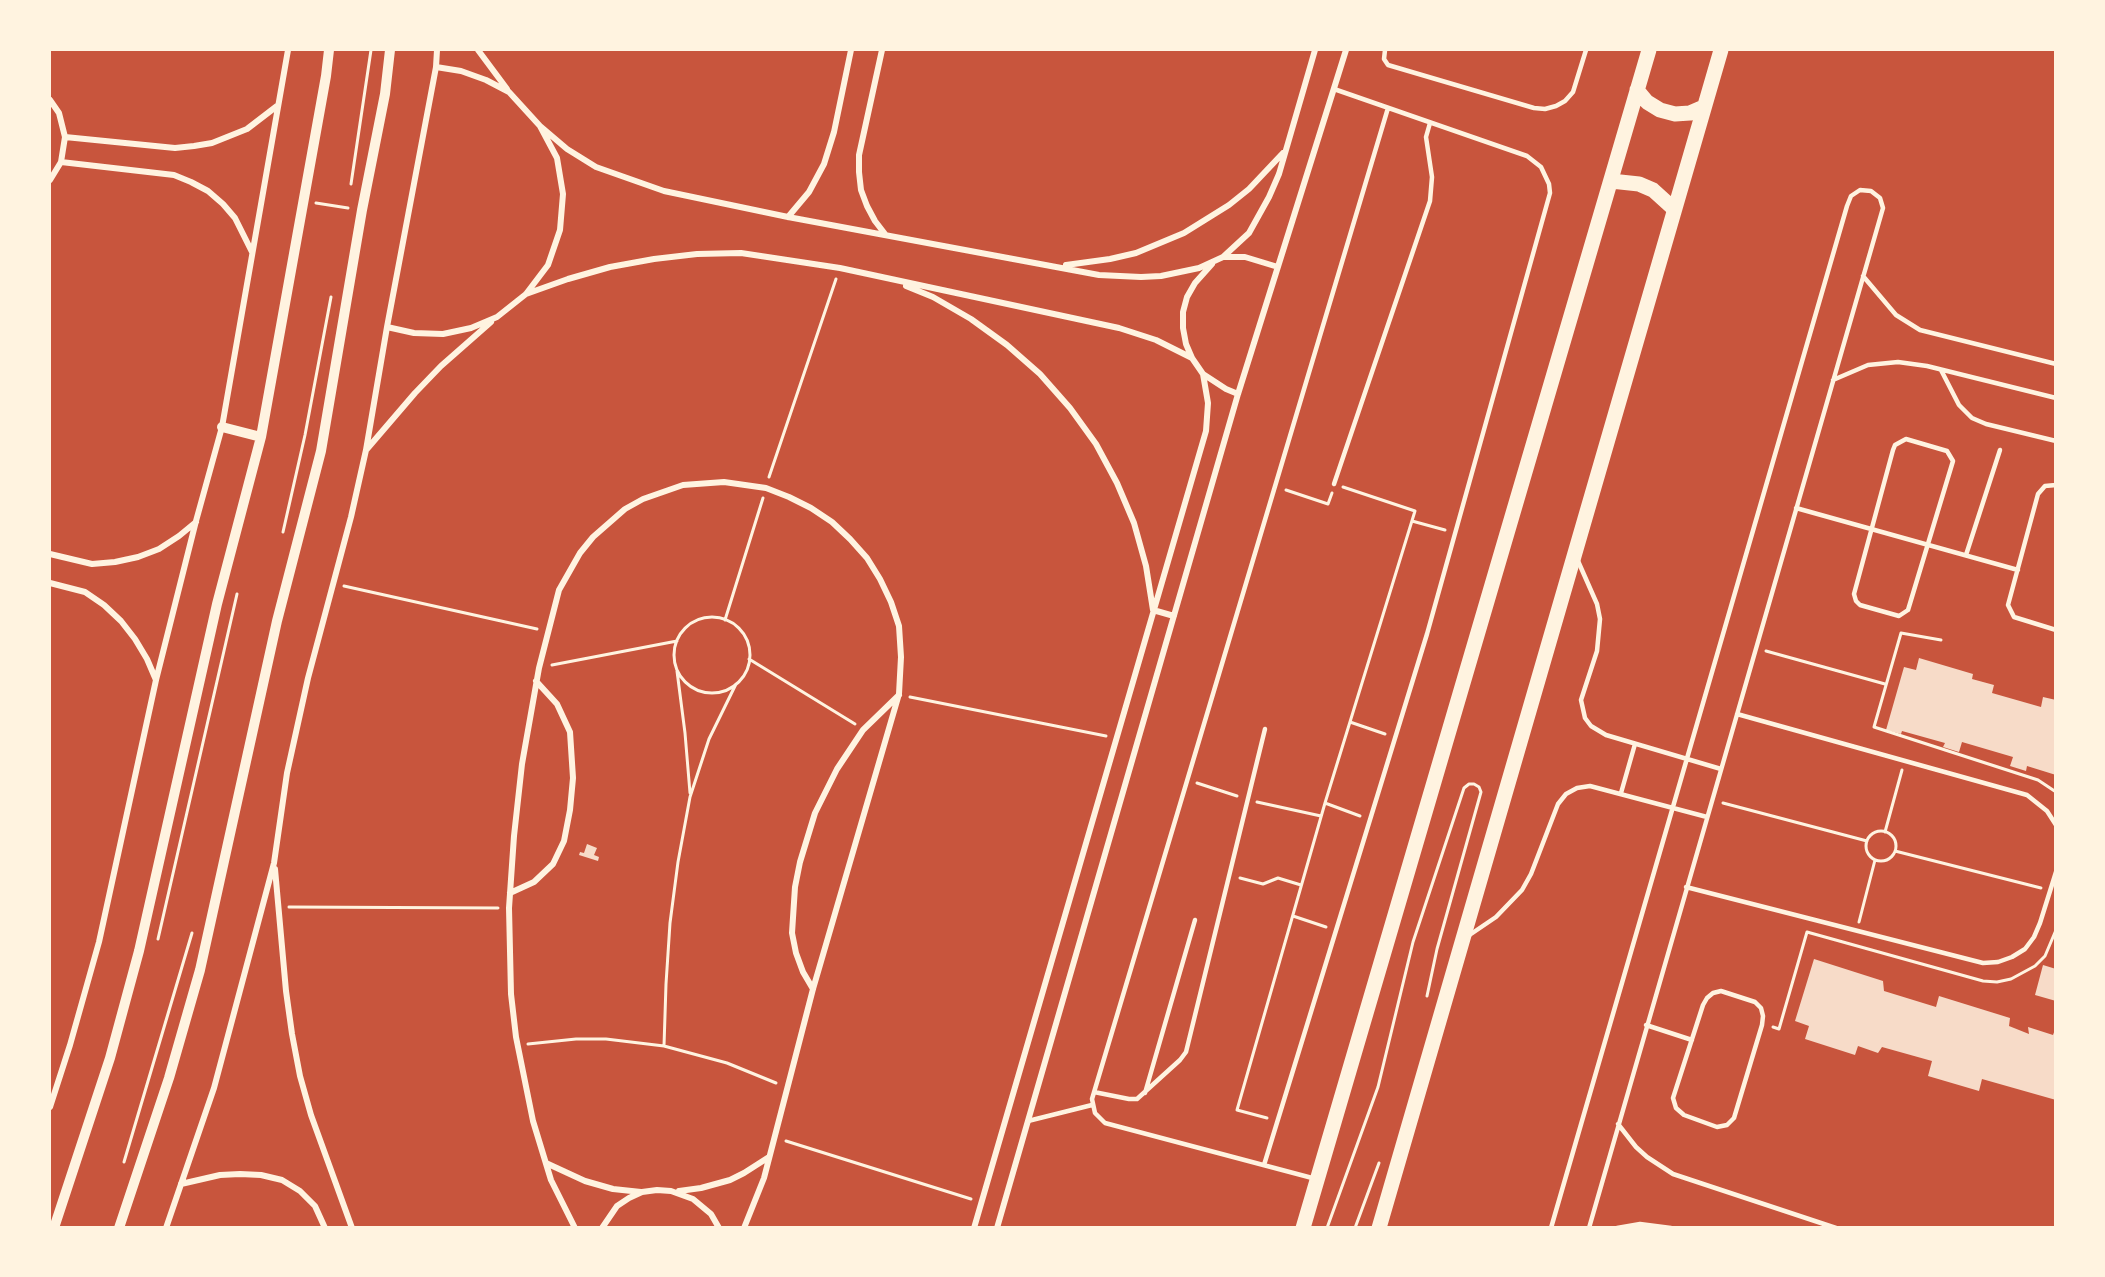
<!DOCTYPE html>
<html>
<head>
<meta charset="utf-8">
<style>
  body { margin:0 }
  #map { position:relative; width:2105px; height:1277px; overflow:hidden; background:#c8553d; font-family:Commissioner,sans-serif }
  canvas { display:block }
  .frame { position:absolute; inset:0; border:51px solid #fff3e0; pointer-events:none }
</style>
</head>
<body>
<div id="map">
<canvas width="2105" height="1277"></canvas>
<div class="frame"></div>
</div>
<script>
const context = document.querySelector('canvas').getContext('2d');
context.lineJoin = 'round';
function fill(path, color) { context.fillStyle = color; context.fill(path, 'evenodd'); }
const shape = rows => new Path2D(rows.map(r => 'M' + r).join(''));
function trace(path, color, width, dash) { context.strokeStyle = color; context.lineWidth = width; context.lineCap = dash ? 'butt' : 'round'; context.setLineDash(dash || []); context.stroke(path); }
fill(shape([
  [1919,658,1973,674,1972,679,1994,685,1992,693,2041,707,2043,697,2056,700,2056,775,2027,766,2026,771,2010,766,2013,757,1962,742,1959,752,1943,747,1945,743,1902,731,1901,734,1886,730,1904,667,1916,670],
  [587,844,597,848,594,855,599,857,598,861,579,855,580,852,584,853],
  [1814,959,1883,981,1884,991,1936,1007,1939,996,2010,1018,2009,1026,2029,1034,2028,1027,2053,1035,2056,1027,2056,1100,1982,1079,1979,1091,1928,1076,1932,1061,1882,1047,1878,1053,1858,1046,1855,1055,1805,1039,1809,1026,1795,1021],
  [2043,965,2056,969,2056,1001,2035,995]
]), '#f7dbc8');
trace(shape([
  [351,184,371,50],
  [316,203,348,208],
  [769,477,836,279],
  [1286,490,1328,504,1332,493],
  [1412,521,1445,530],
  [283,532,305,435,331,297],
  [344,586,537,629],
  '674 655a38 38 0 1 1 76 0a38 38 0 1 1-76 0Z',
  [725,620,763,498],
  [1941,640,1901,633,1874,727,2038,780,2056,792],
  [1766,651,1885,684],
  [749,659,855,724],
  [552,665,677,641],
  [677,671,685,733,690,793],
  [910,697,1106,736],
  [1350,722,1385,734],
  [1197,783,1237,796],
  [1257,802,1321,816],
  [1325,803,1360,816],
  [1723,803,1867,841],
  '1866 846a15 15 0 1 1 30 0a15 15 0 1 1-30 0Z',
  [1885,832,1902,770],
  [1895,851,2041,888],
  [1240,878,1263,884,1278,878,1301,885],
  [289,907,498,908],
  [1293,916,1326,927],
  [1859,922,1875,860],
  [158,939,237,594],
  [1773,1027,1779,1029,1807,932,1983,981,1997,982,2011,979,2035,966,2045,956,2056,930],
  [528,1044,576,1039,606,1039,664,1046,727,1063,776,1083],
  [664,1046,666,984,670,923,678,862,690,797,709,739,736,684],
  [1267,1118,1237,1110,1325,803,1415,511,1343,487],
  [786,1141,971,1199],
  [124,1162,192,933],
  [1327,1228,1378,1087,1413,942,1464,788,1469,784,1474,784,1479,787,1481,792,1437,949,1427,996],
  [1355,1228,1379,1163]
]), '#fff3e0', 3);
trace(shape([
  [1385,50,1384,59,1388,65,1534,108,1545,109,1556,106,1565,101,1573,92,1586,50],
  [1863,276,1896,315,1920,330,2056,364],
  [1941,370,1959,405,1972,418,1986,424,2056,441],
  [1833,380,1868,365,1898,362,1927,366,2056,398],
  [1906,439,1947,451,1953,461,1908,610,1899,616,1860,605,1856,601,1854,594,1893,450,1895,445,1906,439],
  [1334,484,1430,201,1432,177,1426,137,1430,123],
  [2056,485,2045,486,2038,494,2008,605,2014,617,2056,630],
  [1796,508,2018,570],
  [1966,555,2000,450],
  [1578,561,1597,604,1600,619,1597,651,1581,700,1585,718,1591,726,1606,735,1721,769],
  [1737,714,2027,795,2047,811,2056,825],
  [1621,793,1635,744],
  [1686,887,1983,963,1998,962,2012,957,2025,949,2034,937,2040,923,2056,872],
  [1468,936,1496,917,1522,890,1531,874,1558,804,1566,794,1577,788,1590,786,1707,817],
  [1721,991,1755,1002,1761,1008,1763,1016,1762,1025,1734,1118,1727,1125,1717,1127,1684,1115,1676,1108,1673,1098,1703,1005,1707,998,1713,993,1721,991],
  [1646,1025,1692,1040],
  [1094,1092,1129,1099,1137,1099,1180,1060,1186,1052,1265,729],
  [1145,1093,1195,920],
  [1028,1121,1092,1105],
  [1618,1124,1636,1147,1647,1157,1673,1174,1836,1228],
  [1264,1165,1427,634,1550,193,1549,184,1541,167,1527,156,1334,89],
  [1316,1179,1105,1123,1095,1113,1092,1099,1388,108],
  [1551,1228,1847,206,1851,196,1860,190,1871,191,1880,198,1883,208,1589,1228],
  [1617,1228,1640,1224,1671,1228]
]), '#fff3e0', 4.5);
trace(shape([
  [478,50,507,89],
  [882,50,859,155,859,172,861,190,867,206,875,221,885,234],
  [50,100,59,113,65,137,61,162,50,180],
  [540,126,567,149,596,167,664,191,788,217,1099,275,1141,277,1161,276,1199,268,1223,257,1249,233,1269,197,1279,174,1315,50],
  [65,137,175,148,194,146,212,143,247,129,277,106],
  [61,162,174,175,191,182,208,191,223,204,235,218,252,252],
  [788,217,809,192,824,164,834,132,851,50],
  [1224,257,1245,257,1278,267],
  [1212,264,1195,283,1187,297,1183,312,1183,328,1186,344,1192,358,1203,374,1226,389,1238,394],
  [1066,265,1110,259,1136,253,1184,233,1229,205,1249,189,1283,153],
  [906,286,933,297,971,319,1007,345,1040,374,1070,408,1096,444,1117,483,1134,523,1146,566,1153,610,1174,616],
  [526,294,568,279,610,267,654,259,697,254,741,253,840,268,1119,328,1156,340,1192,358],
  [387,327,414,333,443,334,471,328,497,317,526,294,548,265,560,230,563,194,557,158,540,126,509,92,486,80,461,71,436,67],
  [367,449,415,393,441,366,491,322],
  [50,554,92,564,115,562,138,557,159,549,179,536,196,522],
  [50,583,85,592,104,605,121,621,135,639,147,659,156,680],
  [275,869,286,991,292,1034,300,1076,311,1115,352,1228],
  [510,893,534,882,553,864,564,841,570,810,573,778,570,732,557,704,536,681],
  [813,989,803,972,796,953,792,933,795,887,800,862,815,813,837,769,863,730,899,695],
  [50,1107,70,1045,99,942,156,680,196,521,222,427,288,50],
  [546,1163,585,1181,613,1189,641,1192],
  [181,1184,220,1175,240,1174,261,1175,282,1180,300,1191,315,1206,325,1228],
  [679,1191,701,1188,730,1180,744,1173,769,1157],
  [166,1228,214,1088,274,863,287,773,308,678,351,517,366,450,387,327,436,67,437,50],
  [575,1228,551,1180,533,1121,516,1037,511,994,509,908,514,836,522,764,539,668,559,590,580,553,593,537,625,509,643,499,683,485,724,482,766,488,789,497,811,508,832,522,850,539,867,558,880,579,891,602,899,626,901,657,899,694,813,989,764,1178,744,1228],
  [602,1228,617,1206,629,1198,642,1192,657,1190,671,1191,693,1199,711,1214,719,1228],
  [974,1228,1206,431,1208,403,1203,374],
  [997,1228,1238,394,1346,50]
]), '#fff3e0', 6);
trace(shape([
  [222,427,261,437],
  [54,1228,110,1058,139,951,217,604,261,437,326,76,329,50],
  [119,1228,169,1078,200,970,277,621,321,451,362,210,385,94,390,50]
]), '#fff3e0', 10);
trace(shape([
  [1637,90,1647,102,1660,110,1675,114,1690,113,1704,107],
  [1611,181,1639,184,1653,190,1674,209],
  [1303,1228,1649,50],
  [1379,1228,1721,50]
]), '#fff3e0', 15);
</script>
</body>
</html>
